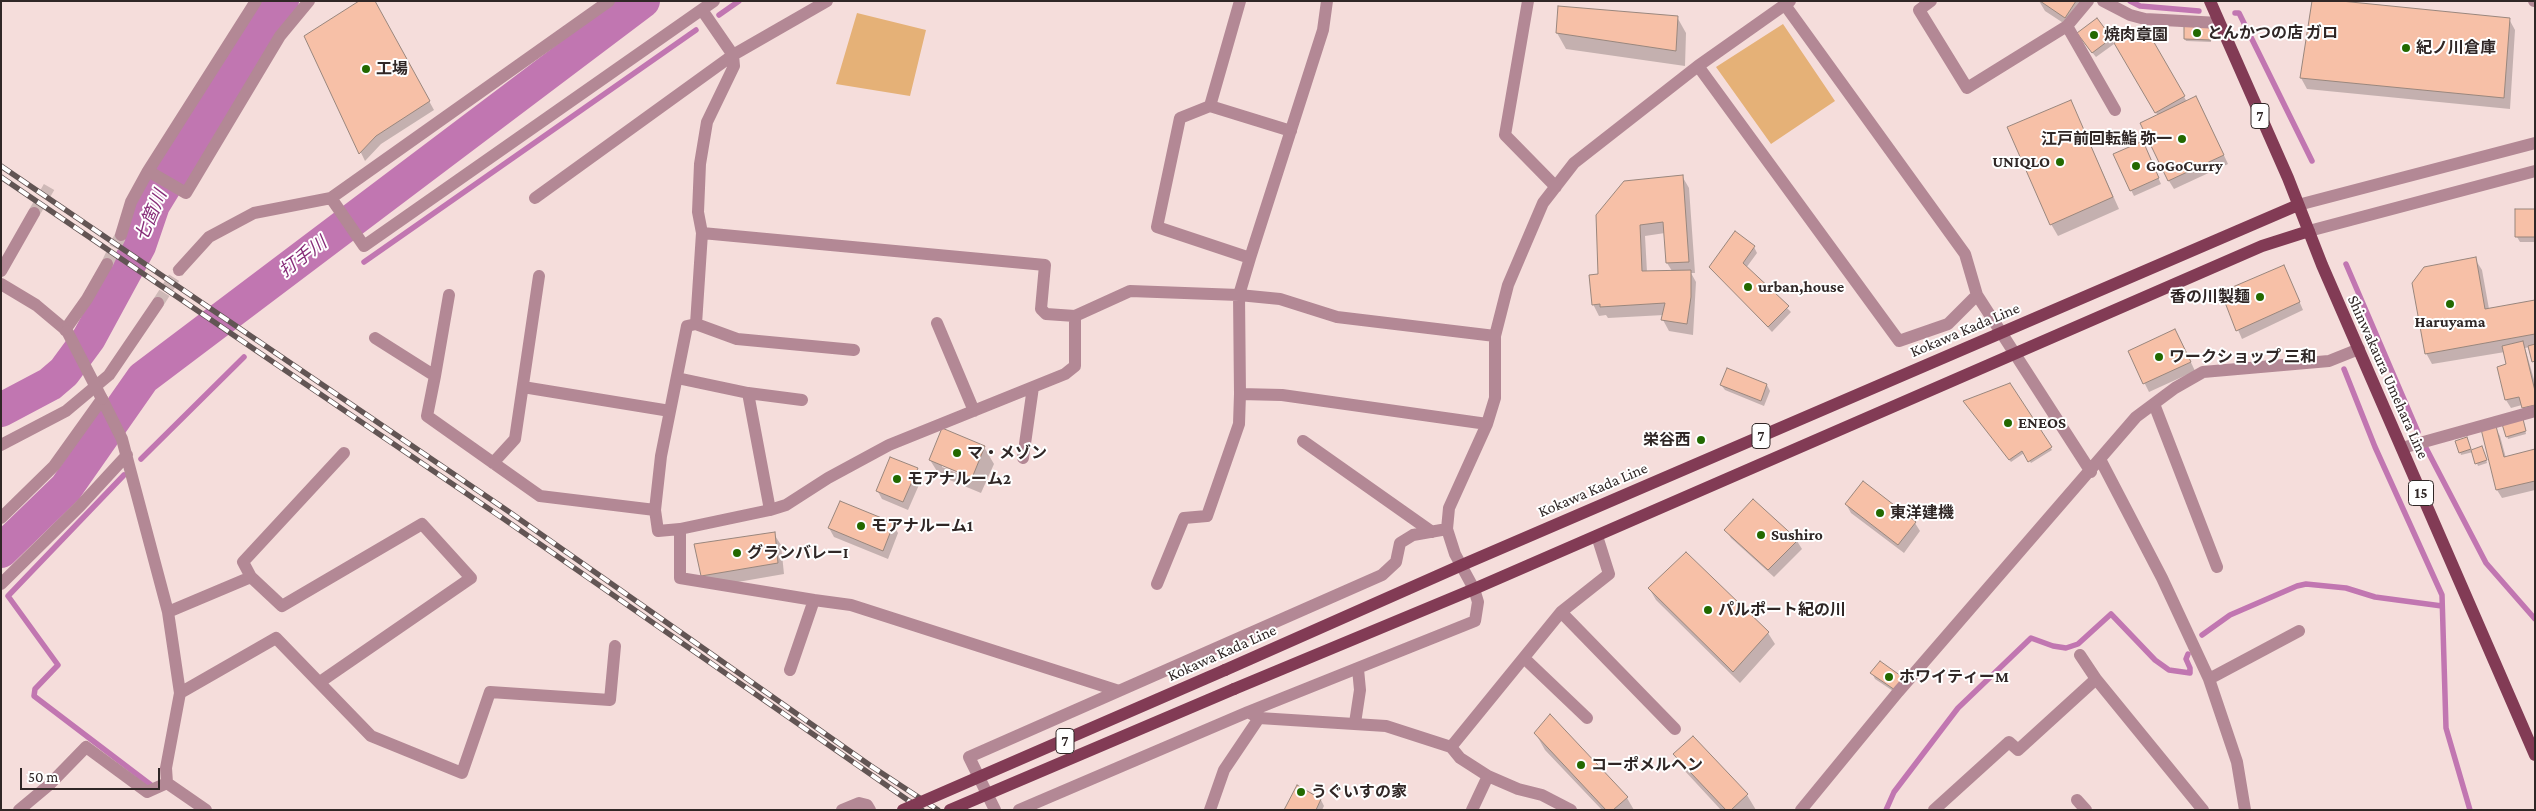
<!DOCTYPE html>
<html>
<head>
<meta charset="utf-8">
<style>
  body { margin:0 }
  #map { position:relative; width:2536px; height:811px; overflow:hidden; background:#f5dddb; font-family:"Crimson Pro",serif }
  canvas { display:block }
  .frame { position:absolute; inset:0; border:2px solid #302726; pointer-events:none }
  .scale { position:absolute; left:20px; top:768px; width:140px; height:22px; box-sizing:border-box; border:2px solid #302726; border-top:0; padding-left:6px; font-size:15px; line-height:18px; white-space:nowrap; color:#302726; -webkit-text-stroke:4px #fff; paint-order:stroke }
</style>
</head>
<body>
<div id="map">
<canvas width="2536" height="811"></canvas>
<div class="frame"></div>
<div class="scale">50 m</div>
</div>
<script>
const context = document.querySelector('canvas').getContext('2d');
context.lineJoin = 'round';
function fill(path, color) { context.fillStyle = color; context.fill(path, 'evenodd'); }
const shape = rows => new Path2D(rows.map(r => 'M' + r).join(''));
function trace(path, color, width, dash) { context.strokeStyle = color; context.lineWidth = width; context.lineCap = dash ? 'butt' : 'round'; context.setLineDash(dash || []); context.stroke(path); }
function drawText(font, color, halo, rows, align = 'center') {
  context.font = font + ' "Crimson Pro","Noto Sans JP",serif'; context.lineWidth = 4; context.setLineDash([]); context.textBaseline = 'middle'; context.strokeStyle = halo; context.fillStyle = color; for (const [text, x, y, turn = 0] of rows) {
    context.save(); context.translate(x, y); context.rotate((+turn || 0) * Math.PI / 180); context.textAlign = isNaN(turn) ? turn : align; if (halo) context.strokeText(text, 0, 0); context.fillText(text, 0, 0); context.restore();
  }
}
fill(shape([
  [857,13,926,30,910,96,836,84],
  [1783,24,1835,101,1771,144,1716,67]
]), '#e5b177');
fill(shape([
  [374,1,434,110,381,144,365,161,305,37],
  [2039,1,2079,1,2084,10,2071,28,2045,11],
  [1559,8,1677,17,1686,33,1685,66,1566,49,1557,33],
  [2509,19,2515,30,2510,109,2307,89,2301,78],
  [2144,27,2187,102,2201,106,2228,164,2174,189,2169,181,2158,116,2116,43],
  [2210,28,2211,42,2186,41,2185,39],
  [2081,39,2111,39,2114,44,2096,57],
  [2076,113,2119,209,2058,236,2051,224],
  [2145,148,2161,184,2134,196,2131,190],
  [1682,176,1689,188,1695,273,1691,273,1696,282,1693,335,1669,331,1663,320,1664,315,1608,318,1606,315,1599,316,1593,304,1599,275,1597,216],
  [1665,233,1667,263,1672,271,1647,272,1645,236],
  [2535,210,2535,242,2520,242,2517,237],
  [1754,247,1757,253,1746,268,1791,312,1772,332,1711,267],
  [2475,259,2482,270,2489,309,2535,301,2535,363,2530,347,2525,348,2535,383,2535,414,2528,416,2522,405,2511,408,2506,400,2508,365,2505,352,2432,364,2426,353],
  [2288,275,2303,310,2242,339,2222,293],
  [2180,339,2195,371,2149,392,2129,352],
  [2010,384,2052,450,2031,463,2024,453,2011,462,1966,404],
  [1721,385,1767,385,1770,391,1764,406,1725,390],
  [2523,422,2526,434,2508,439,2507,436],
  [2495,427,2500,436,2506,458,2535,451,2535,490,2502,498,2497,490],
  [2468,441,2471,451,2482,448,2487,463,2478,466,2473,452,2461,455,2457,442],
  [984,447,994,464,981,493,940,476,930,460],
  [942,464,978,479,977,481,942,467],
  [917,469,922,478,908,510,882,499,877,490],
  [1846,504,1915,523,1920,531,1904,553,1851,513],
  [893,524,898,533,888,559,834,537,829,528],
  [1726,530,1797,541,1802,549,1774,577,1731,538],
  [774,534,781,545,784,574,709,587,702,576],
  [1686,553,1768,633,1775,644,1740,683,1656,600,1649,588],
  [1880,663,1902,697,1875,679,1872,673],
  [1550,716,1627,798,1634,810,1602,810,1545,750,1536,734],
  [1675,754,1747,795,1756,810,1721,810,1684,770],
  [1298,787,1321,800,1324,806,1322,810,1286,810]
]), '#0003');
trace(shape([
  [2130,1,2140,6,2199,11],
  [2235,13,2239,13,2312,161],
  [719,15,739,1],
  [364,262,696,30],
  [2346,264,2418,432],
  [2344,369,2375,447,2442,595,2446,728,2470,810],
  [2426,448,2486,563,2535,619],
  [141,459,244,357],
  [124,475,8,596,58,665,35,689,34,696,151,785],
  [2202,635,2230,615,2297,586,2306,584,2346,588,2375,597,2442,606],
  [1886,810,1894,792,1958,708,2031,638,2053,646,2066,648,2078,644,2111,614,2155,660,2169,670,2190,673,2190,668,2186,659,2188,654]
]), '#c176b1', 5.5);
trace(shape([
  [1,410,50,384,64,372,89,338,139,246,153,205,263,25,282,1],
  [1,551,66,488,143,378,643,1]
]), '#c176b1', 34);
const building = shape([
  [359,1,375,1,430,101,376,136,359,154,304,36,359,1],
  [2040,1,2076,1,2065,18,2040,1],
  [2312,1,2341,1,2510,18,2504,98,2300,78,2312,1],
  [1558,6,1678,16,1676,51,1556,33,1558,6],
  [2097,18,2112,38,2092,53,2077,33,2097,18],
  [2144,25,2185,96,2155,113,2114,43,2144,25],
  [2184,26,2211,27,2211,40,2184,39,2184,26],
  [2196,96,2224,155,2168,181,2140,123,2196,96],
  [2071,100,2113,197,2050,225,2007,127,2071,100],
  [2143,141,2159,178,2130,191,2113,154,2143,141],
  [1683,175,1689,262,1666,263,1663,222,1640,225,1642,271,1691,270,1691,297,1687,324,1661,320,1665,303,1600,307,1600,304,1592,305,1589,275,1598,274,1596,215,1624,181,1683,175],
  [2515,209,2535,209,2535,237,2515,237,2515,209],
  [1735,231,1755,246,1743,263,1789,306,1768,327,1709,267,1735,231],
  [2476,257,2485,309,2535,300,2535,334,2425,354,2412,283,2424,267,2476,257],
  [2284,265,2300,302,2236,331,2221,292,2284,265],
  [2175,329,2191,362,2143,384,2128,351,2175,329],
  [2523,341,2535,391,2535,405,2522,408,2519,397,2505,400,2497,367,2506,364,2502,346,2523,341],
  [2535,344,2535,361,2532,362,2528,346,2535,344],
  [1727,368,1767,384,1761,401,1720,385,1727,368],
  [2010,383,2052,447,2028,462,2022,451,2009,460,1963,401,2010,383],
  [2523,419,2526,431,2506,437,2502,424,2523,419],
  [2496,426,2504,457,2535,449,2535,481,2496,490,2481,429,2496,426],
  [942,428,985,446,972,478,929,460,942,428],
  [2467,437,2471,449,2459,453,2455,441,2467,437],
  [2482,446,2487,460,2475,464,2471,450,2482,446],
  [890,457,918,468,903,502,876,491,890,457],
  [1863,481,1916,522,1898,545,1845,504,1863,481],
  [1753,499,1798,540,1768,570,1724,530,1753,499],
  [840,501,894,523,883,551,828,528,840,501],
  [775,532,778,563,701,576,694,544,775,532],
  [1686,552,1769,632,1733,672,1648,588,1686,552],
  [1880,661,1908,681,1898,692,1870,673,1880,661],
  [1550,714,1628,797,1613,810,1606,810,1534,733,1550,714],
  [1693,736,1748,794,1731,810,1726,810,1673,754,1693,736],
  [1297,785,1321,799,1316,810,1284,810,1297,785]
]);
fill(building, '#f7c0a7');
trace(building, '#99867d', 1);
trace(shape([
  [34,213,52,182],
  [107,264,121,235],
  [158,303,179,270]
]), '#ceb9b7', 12, [12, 6]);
trace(shape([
  [1240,1,1210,106,1291,131],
  [1528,1,1505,135,1556,187],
  [1931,1,1919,10,1967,88,2067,26,2088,1],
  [2103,1,2130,15,2145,19,2219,23],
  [2534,1,2535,1],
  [1785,5,1965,254,1977,295,2091,472],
  [702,10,733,55,734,66,707,122,700,164,698,212,702,233,1045,265,1041,309,1046,314,1075,316],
  [2067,26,2115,110],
  [1698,66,1899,341,1948,324,1977,295],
  [1210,106,1180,118,1157,227,1250,258,1239,295,1240,394],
  [148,171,186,193,280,36,309,1],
  [331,198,364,246,714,1],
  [535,198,733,55,827,1],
  [702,233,696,324,687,326,661,456,655,510,658,531,680,529,680,578,814,600],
  [121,235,131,202,148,171,256,1],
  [1250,258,1323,30,1327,1],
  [179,270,209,237,254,213,331,198,609,1],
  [1,271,34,213],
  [1,284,36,305,67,331],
  [937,323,974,411],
  [696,324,737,339,854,350],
  [65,330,87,299,107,264],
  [375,338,435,376,449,295],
  [435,376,427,416,540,496,655,510],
  [677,378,748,393,802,400],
  [523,387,670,411],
  [748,393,770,510],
  [2154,404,2217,567],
  [1303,441,1432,532],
  [1,445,66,411,109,375,158,303],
  [2402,448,2535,411],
  [1023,458,1033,387],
  [2101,461,2162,578,2209,679,2237,762,2245,810],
  [493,463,515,439,539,276],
  [1,518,54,466,102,399,122,439,168,612,180,693,166,768,167,783,206,810],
  [680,529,770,510,786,505,828,478,889,445,1065,374,1075,366,1075,316,1130,291,1239,295,1280,299,1337,317,1495,336],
  [251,577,243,562,344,453],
  [1,584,80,506,127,455],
  [1157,584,1184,518,1207,516,1239,424,1240,394,1282,395,1487,424],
  [168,612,251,577,282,606,422,524,471,578,320,682],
  [1561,612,1609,574,1597,536],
  [1524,658,1587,718],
  [790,670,814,600,851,605,1119,691],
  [2096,679,2203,810],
  [2209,679,2299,631],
  [180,693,276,638,371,736,462,773,490,692,610,700,615,646],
  [1248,712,1259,718,1386,726,1451,747,1460,758,1488,776,1518,789,1542,795,1571,810],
  [1355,723,1360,690,1358,669],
  [1451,747,1561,612,1675,729],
  [2077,800,2086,810],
  [19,810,49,785,86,747,147,792,167,783],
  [842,810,859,803,867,805,870,810],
  [995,810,969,757,1382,575,1396,562,1400,543,1413,535,1447,529],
  [1019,810,1248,712,1475,621,1478,602,1474,589,1455,554,1447,529,1449,508,1487,424,1495,398,1495,336,1508,285,1543,203,1574,163,1698,66,1790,1],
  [1210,810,1224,770,1259,718],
  [1472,810,1488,776],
  [1801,810,1898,692,2136,417,2175,388,2203,372,2329,361,2359,349],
  [1934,810,2009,742,2018,750,2096,679,2080,655]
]), '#b38895', 12);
trace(shape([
  [2298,205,2535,143],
  [2309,231,2535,171]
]), '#b38895', 12);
trace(shape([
  [2210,1,2288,178,2322,265,2535,755],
  [1225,670,1462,565,2298,205],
  [1234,689,1474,589,2262,246,2309,231]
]), '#823b55', 12);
const rail = shape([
  [1,166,505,509,871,766,938,810],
  [1,177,501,517,922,810]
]);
trace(rail, '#625554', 5.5);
trace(rail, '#fff', 4, [11]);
trace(shape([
  [67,331,102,399]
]), '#b38895', 12);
trace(shape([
  [903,810,1225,670],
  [950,810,1234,689]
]), '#823b55', 12);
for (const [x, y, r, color] of [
  [2197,33,5,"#236900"],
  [2094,35,5,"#236900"],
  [2406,48,5,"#236900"],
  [366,69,5,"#236900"],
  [2182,139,5,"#236900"],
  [2060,162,5,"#236900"],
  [2136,166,5,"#236900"],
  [1748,287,5,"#236900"],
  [2260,297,5,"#236900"],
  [2450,304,5,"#236900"],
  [2159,357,5,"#236900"],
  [2008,423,5,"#236900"],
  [1701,440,5,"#236900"],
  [957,453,5,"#236900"],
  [897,479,5,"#236900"],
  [1880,513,5,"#236900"],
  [861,526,5,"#236900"],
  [1761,535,5,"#236900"],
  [737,553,5,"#236900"],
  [1708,610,5,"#236900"],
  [1889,677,5,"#236900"],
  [1581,765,5,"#236900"],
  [1301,792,5,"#236900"]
]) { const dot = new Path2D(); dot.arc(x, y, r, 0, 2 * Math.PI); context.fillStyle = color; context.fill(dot); trace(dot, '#fff', 2); }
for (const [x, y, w] of [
  [2260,116,18],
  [1761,436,18],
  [2421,493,25],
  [1065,741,18]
]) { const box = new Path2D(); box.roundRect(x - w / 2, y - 12.5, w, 25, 4); context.fillStyle = '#fff'; context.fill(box); trace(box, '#302726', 1); }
drawText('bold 15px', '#302726', null, [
  ["7",2260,116],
  ["7",1761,436],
  ["15",2421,493],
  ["7",1065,741]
]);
drawText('bold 16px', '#302726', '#fff', [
  ["とんかつの店 ガロ",2207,33],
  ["焼肉章園",2104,35],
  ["紀ノ川倉庫",2416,48],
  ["工場",376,69],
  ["江戸前回転鮨 弥一",2172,139,"right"],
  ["UNIQLO",2050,162,"right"],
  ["GoGoCurry",2146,166],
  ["urban,house",1758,287],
  ["香の川製麺",2250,297,"right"],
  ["Haruyama",2450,322,"center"],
  ["ワークショップ 三和",2169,357],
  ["ENEOS",2018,423],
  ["栄谷西",1691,440,"right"],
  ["マ・メゾン",967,453],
  ["モアナルーム2",907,479],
  ["東洋建機",1890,513],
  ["モアナルーム1",871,526],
  ["Sushiro",1771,535],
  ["グランバレーI",747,553],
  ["パルポート紀の川",1718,610],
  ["ホワイティーM",1899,677],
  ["コーポメルヘン",1591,765],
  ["うぐいすの家",1311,792]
], 'left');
drawText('16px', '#302726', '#fff', [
  ["Kokawa Kada Line",1965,330,-23],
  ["Shinwakaura Umehara Line",2388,377,66],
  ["Kokawa Kada Line",1593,490,-23],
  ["Kokawa Kada Line",1222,653,-24]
]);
drawText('italic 18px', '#872d78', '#fff', [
  ["七箇川",151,216,-67],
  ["打手川",303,257,-37]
]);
</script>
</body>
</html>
